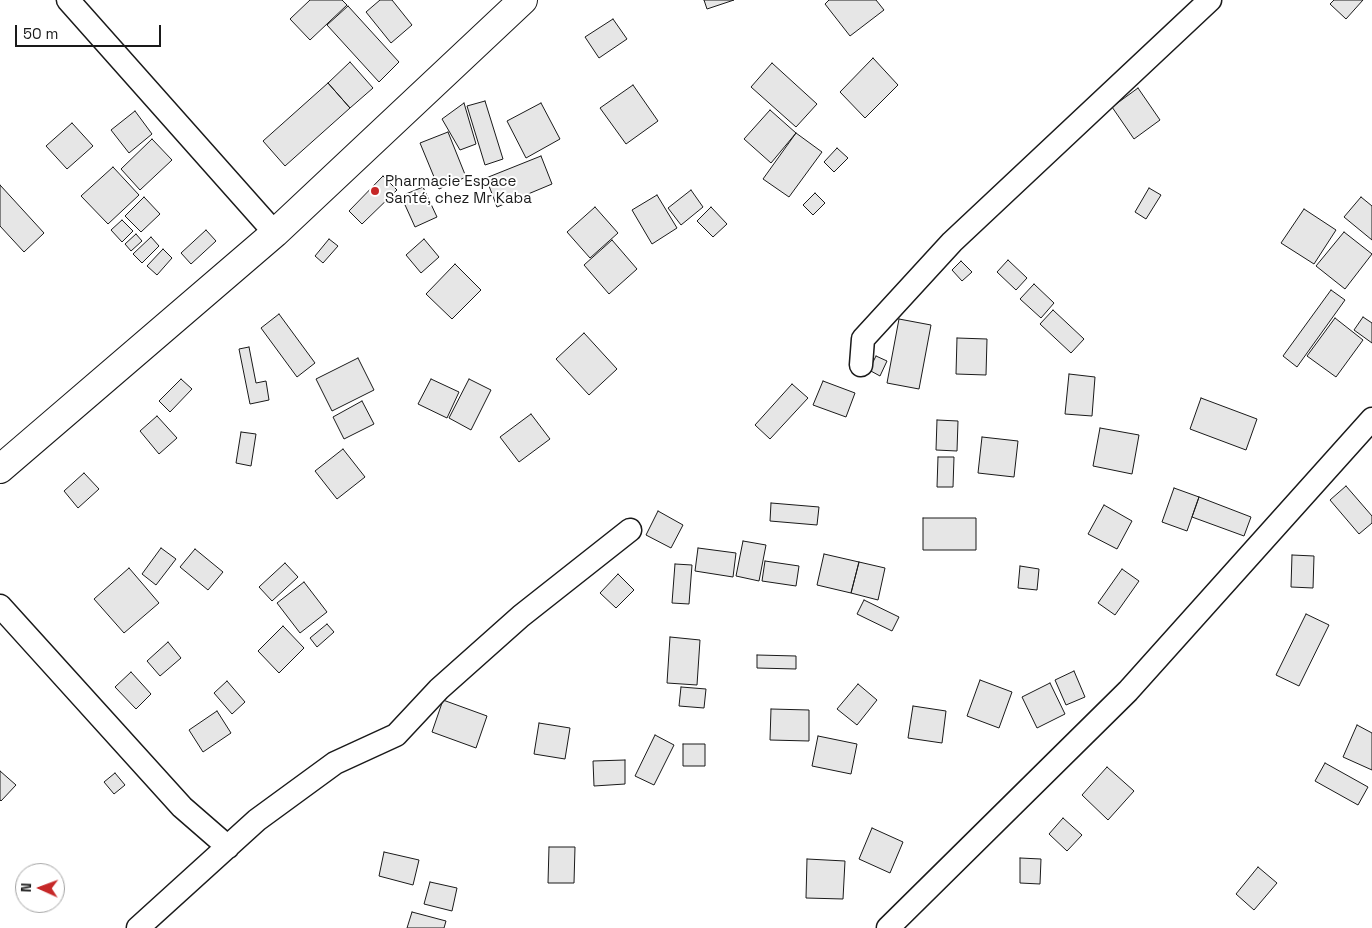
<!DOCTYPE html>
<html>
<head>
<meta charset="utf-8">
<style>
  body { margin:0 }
  #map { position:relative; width:1372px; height:928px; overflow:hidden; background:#fff; font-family:"Space Grotesk",sans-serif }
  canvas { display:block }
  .north { position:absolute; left:15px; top:863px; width:50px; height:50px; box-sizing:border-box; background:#fff; border:1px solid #a3a3a3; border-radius:50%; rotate:272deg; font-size:14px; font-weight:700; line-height:20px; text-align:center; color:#1a1a1a }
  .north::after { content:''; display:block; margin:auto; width:18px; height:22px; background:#c62828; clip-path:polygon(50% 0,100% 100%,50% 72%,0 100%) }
  .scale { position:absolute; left:15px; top:25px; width:146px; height:22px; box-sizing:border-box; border:2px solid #1a1a1a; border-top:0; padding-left:6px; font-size:15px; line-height:18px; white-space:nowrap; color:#1a1a1a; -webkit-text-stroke:4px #fff; paint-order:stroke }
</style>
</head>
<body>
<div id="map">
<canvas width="1372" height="928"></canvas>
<div class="north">N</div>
<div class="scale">50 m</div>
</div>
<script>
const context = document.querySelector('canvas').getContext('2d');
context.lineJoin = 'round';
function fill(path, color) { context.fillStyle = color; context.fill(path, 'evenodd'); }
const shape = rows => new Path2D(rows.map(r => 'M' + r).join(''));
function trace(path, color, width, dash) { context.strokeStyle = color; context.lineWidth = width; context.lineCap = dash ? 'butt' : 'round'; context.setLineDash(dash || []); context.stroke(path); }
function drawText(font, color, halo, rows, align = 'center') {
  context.font = font + ' "Space Grotesk",sans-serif'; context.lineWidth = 4; context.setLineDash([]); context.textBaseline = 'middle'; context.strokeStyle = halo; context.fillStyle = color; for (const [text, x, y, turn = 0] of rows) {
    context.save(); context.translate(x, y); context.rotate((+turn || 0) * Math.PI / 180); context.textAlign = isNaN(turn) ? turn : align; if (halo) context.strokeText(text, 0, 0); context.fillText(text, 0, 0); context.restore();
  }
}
const building = shape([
  [310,0,342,0,347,5,310,40,290,19,310,0],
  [380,0,392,0,412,25,391,43,366,12,380,0],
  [704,0,734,0,707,9,704,0],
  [829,0,876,0,884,10,850,36,825,4,829,0],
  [1334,0,1363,0,1346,19,1330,4,1334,0],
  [348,6,399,62,379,82,327,25,348,6],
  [613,19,627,39,599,58,585,37,613,19],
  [873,58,898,85,865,118,840,92,873,58],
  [350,62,373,88,350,108,328,83,350,62],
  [772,63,817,104,796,127,751,87,772,63],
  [328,83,350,108,285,166,263,141,328,83],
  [633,85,658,121,626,144,600,108,633,85],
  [1138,88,1160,120,1134,139,1112,107,1138,88],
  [485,101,503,159,485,165,467,106,485,101],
  [464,103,476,144,460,150,442,119,464,103],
  [541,103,560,139,526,158,507,121,541,103],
  [770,110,796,133,771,163,744,139,770,110],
  [135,111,152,134,129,153,111,130,135,111],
  [72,123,93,146,67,169,46,146,72,123],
  [448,132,466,177,439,189,420,143,448,132],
  [796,133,822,152,789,197,763,179,796,133],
  [152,139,172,160,140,190,121,169,152,139],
  [837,148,848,158,834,172,824,162,837,148],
  [541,156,552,184,497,207,486,178,541,156],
  [113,167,139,195,108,224,81,196,113,167],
  [383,176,397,190,362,224,349,211,383,176],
  [0,185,44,233,24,252,0,226,0,185],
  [423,187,437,217,415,227,401,196,423,187],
  [1149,188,1161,195,1146,219,1135,212,1149,188],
  [691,190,703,207,681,225,668,208,691,190],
  [815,193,825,203,813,215,803,205,815,193],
  [657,195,677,228,652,244,632,210,657,195],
  [144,197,160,214,141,232,125,216,144,197],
  [1361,197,1372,206,1372,240,1344,217,1361,197],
  [595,207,618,233,590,258,567,232,595,207],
  [711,207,727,224,713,237,697,221,711,207],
  [1304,209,1336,230,1314,264,1281,243,1304,209],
  [122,220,133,231,122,242,111,230,122,220],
  [206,230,216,241,191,264,181,253,206,230],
  [1344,232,1372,254,1345,289,1316,266,1344,232],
  [136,234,142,241,131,251,125,244,136,234],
  [151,237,159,246,142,263,133,254,151,237],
  [329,239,338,246,323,263,315,256,329,239],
  [424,239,439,257,421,273,406,255,424,239],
  [612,240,637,269,609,294,584,265,612,240],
  [163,249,172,258,157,275,147,266,163,249],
  [1008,260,1027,278,1016,290,997,272,1008,260],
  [961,261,972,272,962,281,952,270,961,261],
  [455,264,481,290,452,319,426,294,455,264],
  [1034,284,1054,303,1041,318,1020,299,1034,284],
  [1331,290,1345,300,1297,367,1283,356,1331,290],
  [1053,310,1084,339,1071,353,1040,324,1053,310],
  [279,314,315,363,297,377,261,328,279,314],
  [1363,317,1372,323,1372,343,1354,330,1363,317],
  [1335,318,1363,340,1336,377,1307,356,1335,318],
  [899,319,931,325,919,389,887,383,899,319],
  [584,333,617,369,589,395,556,359,584,333],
  [957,338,987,339,986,375,956,374,957,338],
  [249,347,256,383,266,381,269,400,250,404,239,349,249,347],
  [876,356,887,361,880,376,869,370,876,356],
  [358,358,374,390,332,411,316,379,358,358],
  [1069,374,1095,377,1092,416,1065,414,1069,374],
  [181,379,192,389,170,412,159,401,181,379],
  [431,379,459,392,447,418,418,404,431,379],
  [469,379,491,390,471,430,449,418,469,379],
  [823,381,855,393,846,417,813,405,823,381],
  [792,384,808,398,770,439,755,425,792,384],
  [1201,398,1257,419,1246,450,1190,429,1201,398],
  [362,401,374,424,344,439,333,417,362,401],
  [531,414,550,439,519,462,500,437,531,414],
  [157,416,177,438,159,454,140,431,157,416],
  [937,420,958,421,957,451,936,450,937,420],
  [1100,428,1139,435,1132,474,1093,466,1100,428],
  [241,432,256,434,251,466,236,463,241,432],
  [982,437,1018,441,1014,477,978,473,982,437],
  [343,449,365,477,337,499,315,471,343,449],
  [938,457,954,457,953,487,937,487,938,457],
  [84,473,99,489,78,508,64,491,84,473],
  [1346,486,1372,516,1372,523,1359,534,1330,500,1346,486],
  [1174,488,1199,497,1187,531,1162,522,1174,488],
  [1199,497,1251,517,1244,536,1192,517,1199,497],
  [771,503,819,507,817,525,770,521,771,503],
  [1104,505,1132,521,1117,549,1088,534,1104,505],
  [658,511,683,525,671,548,646,535,658,511],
  [923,518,976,518,976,550,923,550,923,518],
  [743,541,766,545,759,581,736,576,743,541],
  [161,548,176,559,156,585,142,574,161,548],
  [698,548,736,553,733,577,695,571,698,548],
  [195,549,223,572,208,590,180,567,195,549],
  [824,554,859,562,851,593,817,585,824,554],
  [1292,555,1314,556,1313,588,1291,587,1292,555],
  [765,561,799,566,796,586,762,581,765,561],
  [859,562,885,568,878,600,851,593,859,562],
  [285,563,298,577,272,601,259,587,285,563],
  [675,564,692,565,689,604,672,603,675,564],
  [1020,566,1039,569,1037,590,1018,588,1020,566],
  [129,568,159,603,124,633,94,599,129,568],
  [1122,569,1139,581,1115,615,1098,603,1122,569],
  [618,574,634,590,616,608,600,593,618,574],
  [304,582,327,612,300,633,277,603,304,582],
  [864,600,899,617,892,631,857,614,864,600],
  [1306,614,1329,625,1299,686,1276,675,1306,614],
  [327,624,334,632,317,647,310,638,327,624],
  [283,626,304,648,279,673,258,651,283,626],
  [670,637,700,640,697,685,667,683,670,637],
  [168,642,181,658,160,676,147,661,168,642],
  [757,655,796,656,796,669,757,668,757,655],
  [1074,671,1085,697,1066,705,1055,680,1074,671],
  [131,672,151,694,136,709,115,687,131,672],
  [980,680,1012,692,999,728,967,716,980,680],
  [227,681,245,702,232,714,214,693,227,681],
  [1050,683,1065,714,1037,728,1022,697,1050,683],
  [858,684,877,700,857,725,837,709,858,684],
  [681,687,706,689,704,708,679,706,681,687],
  [443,700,487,716,476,748,432,732,443,700],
  [913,706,946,711,942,743,908,738,913,706],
  [771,709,809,710,809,741,770,740,771,709],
  [217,711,231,733,203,752,189,730,217,711],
  [539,723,570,728,565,759,534,754,539,723],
  [1357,725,1372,733,1372,770,1343,757,1357,725],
  [655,735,674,745,654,785,635,776,655,735],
  [818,736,857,744,851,774,812,766,818,736],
  [683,744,705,744,705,766,683,766,683,744],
  [625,760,625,784,594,786,593,761,625,760],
  [1325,763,1368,787,1358,805,1315,781,1325,763],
  [1107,767,1134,791,1108,820,1082,795,1107,767],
  [0,771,16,785,1,801,0,800,0,771],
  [115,773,125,785,114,794,104,782,115,773],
  [1063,818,1082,835,1067,851,1049,834,1063,818],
  [872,828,903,842,890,873,859,859,872,828],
  [549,847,575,847,574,883,548,883,549,847],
  [384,852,419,860,413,885,379,876,384,852],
  [1020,858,1041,859,1040,884,1020,883,1020,858],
  [807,859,845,861,843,899,806,898,807,859],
  [1258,867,1277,883,1254,910,1236,894,1258,867],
  [430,882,457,888,452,911,424,904,430,882],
  [412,912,446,921,444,928,407,928,412,912]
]);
fill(building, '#e6e6e6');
trace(building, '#1a1a1a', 1);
const minor = shape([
  [68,0,275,233],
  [861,365,863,339,952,242,1210,0],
  [0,606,182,807,228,847],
  [138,928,257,820,335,763,396,735,439,689,521,616,630,530],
  [888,928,1128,691,1372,419]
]);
const highway = shape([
  [0,469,275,233,523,0]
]);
trace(minor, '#1a1a1a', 25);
trace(highway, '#1a1a1a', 30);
trace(minor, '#fff', 22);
trace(highway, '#fff', 28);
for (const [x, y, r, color] of [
  [375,191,5,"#c62828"]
]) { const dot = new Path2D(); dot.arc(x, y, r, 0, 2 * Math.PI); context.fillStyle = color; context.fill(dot); trace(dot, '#fff', 2); }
drawText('15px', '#1a1a1a', '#fff', [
  ["Pharmacie Espace",385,182],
  ["Santé, chez Mr Kaba",385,199]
], 'left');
</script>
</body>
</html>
